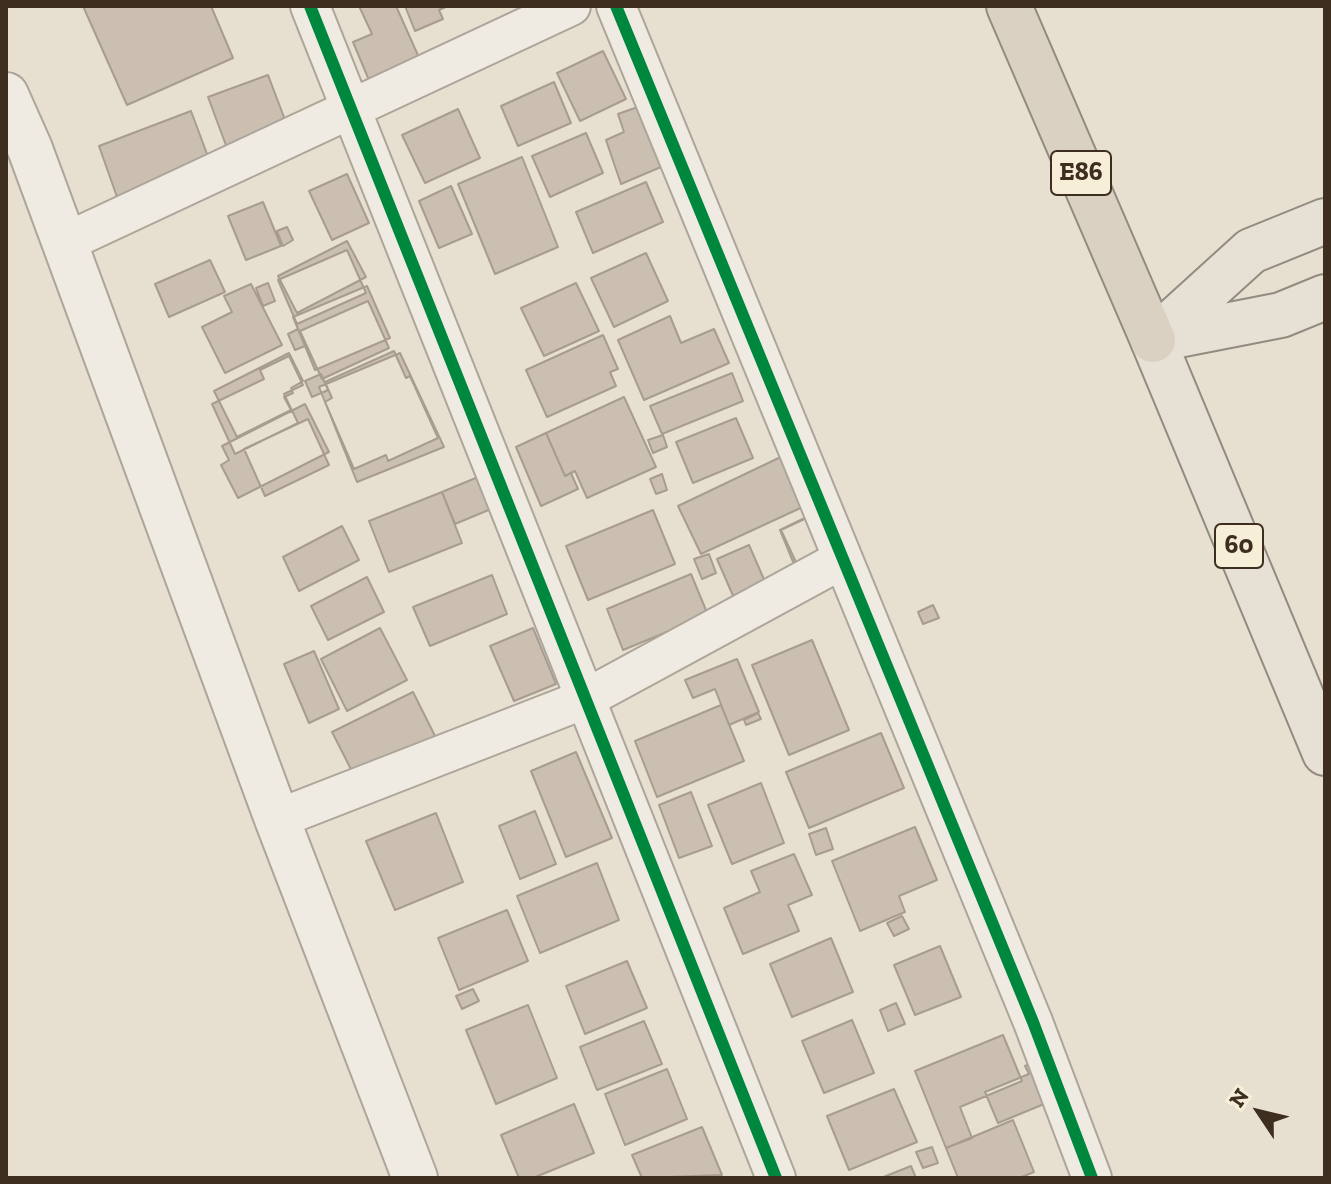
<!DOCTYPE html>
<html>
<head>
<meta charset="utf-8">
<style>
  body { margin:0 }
  #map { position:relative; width:1331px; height:1184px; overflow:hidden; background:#e7e0d1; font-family:"Zilla Slab",serif }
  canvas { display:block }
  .frame { position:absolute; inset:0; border:8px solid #3d2e20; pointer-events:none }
  .north { position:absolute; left:1219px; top:1072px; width:80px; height:80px; -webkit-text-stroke:6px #f7eed8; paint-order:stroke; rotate:305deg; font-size:22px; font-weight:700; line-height:32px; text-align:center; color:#3d2e20 }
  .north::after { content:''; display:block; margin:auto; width:28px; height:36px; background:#3d2e20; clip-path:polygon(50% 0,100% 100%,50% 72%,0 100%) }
</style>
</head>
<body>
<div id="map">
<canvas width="1331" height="1184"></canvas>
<div class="frame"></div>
<div class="north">N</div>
</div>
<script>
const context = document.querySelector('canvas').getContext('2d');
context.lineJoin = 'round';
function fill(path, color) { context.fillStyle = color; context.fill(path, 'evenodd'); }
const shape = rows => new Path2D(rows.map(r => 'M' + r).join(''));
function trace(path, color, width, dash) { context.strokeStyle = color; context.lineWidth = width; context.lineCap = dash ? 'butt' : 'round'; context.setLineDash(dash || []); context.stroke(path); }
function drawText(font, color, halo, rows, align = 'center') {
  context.font = font + ' "Zilla Slab",serif'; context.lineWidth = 7; context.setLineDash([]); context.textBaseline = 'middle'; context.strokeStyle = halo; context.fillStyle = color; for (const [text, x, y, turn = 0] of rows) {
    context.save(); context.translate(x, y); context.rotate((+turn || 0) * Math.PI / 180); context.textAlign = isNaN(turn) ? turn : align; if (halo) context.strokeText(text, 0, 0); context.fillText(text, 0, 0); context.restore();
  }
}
const building = shape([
  [83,6,211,6,233,58,127,105,83,6],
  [359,6,396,6,421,62,371,85,353,42,372,34,359,6],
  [405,6,448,6,439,10,443,19,415,31,405,6],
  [603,51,626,99,580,121,557,73,603,51],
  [268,75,290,133,230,156,208,97,268,75],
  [554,82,571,123,518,146,501,106,554,82],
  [649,103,675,161,621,184,606,140,624,132,618,114,649,103],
  [458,109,480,158,425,183,402,135,458,109],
  [191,111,210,162,117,197,99,146,191,111],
  [586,133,603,173,550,197,532,156,586,133],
  [522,157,558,247,495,274,458,184,522,157],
  [347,174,369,223,332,240,309,191,347,174],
  [646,182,663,222,593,253,576,212,646,182],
  [451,186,472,234,439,248,419,201,451,186],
  [263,202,281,246,246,260,228,216,263,202],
  [287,227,293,240,283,246,277,231,287,227],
  [347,241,366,277,297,313,278,276,347,241],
  [347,250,366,293,297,324,278,280,347,250],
  [646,253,668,301,614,327,591,278,646,253],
  [210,260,225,292,169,317,155,284,210,260],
  [268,283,275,301,263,306,256,288,268,283],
  [576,283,599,331,544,356,521,308,576,283],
  [251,284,282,345,225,373,202,327,232,312,224,296,251,284],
  [367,286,390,338,315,370,293,317,367,286],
  [368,301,389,348,322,379,300,331,368,301],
  [670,316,681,343,714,329,729,363,644,400,618,340,670,316],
  [298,329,305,346,295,350,288,334,298,329],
  [603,335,618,369,610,372,616,386,547,417,526,370,603,335],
  [394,351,406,378,410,376,438,438,388,461,386,455,354,469,325,402,332,398,325,382,394,351],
  [289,353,303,381,291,388,293,393,284,397,291,410,237,437,214,391,289,353],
  [400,353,444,447,357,482,319,387,400,353],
  [289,356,303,385,284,394,298,423,235,454,212,404,264,379,260,370,289,356],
  [732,373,743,401,662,434,650,406,732,373],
  [321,374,328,390,312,397,305,381,321,374],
  [624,397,656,467,587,498,575,471,565,476,546,433,624,397],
  [305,404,329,452,238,498,221,465,229,460,222,446,305,404],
  [736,418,753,458,693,483,676,442,736,418],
  [308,419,329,465,265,496,244,449,308,419],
  [546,433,565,476,571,473,578,489,541,506,516,447,546,433],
  [663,435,667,447,653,453,648,440,663,435],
  [785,455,807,505,701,554,678,506,785,455],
  [662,474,667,490,656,494,650,479,662,474],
  [478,477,491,509,455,524,442,492,478,477],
  [442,492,462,543,389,572,369,521,442,492],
  [653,510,675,564,588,600,566,546,653,510],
  [815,514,828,565,803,577,781,530,815,514],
  [811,515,828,555,796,569,780,530,811,515],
  [342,526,359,560,299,591,283,557,342,526],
  [749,545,766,584,734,598,717,559,749,545],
  [709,554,716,573,702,579,694,559,709,554],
  [691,574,708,615,623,650,607,609,691,574],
  [492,575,507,614,430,646,413,607,492,575],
  [367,577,384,612,328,640,311,606,367,577],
  [933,605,939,618,923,624,918,612,933,605],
  [380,628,407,680,347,711,321,659,380,628],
  [533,628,556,684,514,701,490,646,533,628],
  [812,640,849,730,789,755,752,665,812,640],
  [314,651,339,709,309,723,284,664,314,651],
  [737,659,759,712,729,725,715,689,693,698,685,680,737,659],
  [413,692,436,738,356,779,332,732,413,692],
  [721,705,744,761,657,797,635,741,721,705],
  [758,713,761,719,746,725,744,720,758,713],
  [881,733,904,788,809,828,786,772,881,733],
  [576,752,612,838,566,857,531,771,576,752],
  [761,783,784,843,732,864,708,805,761,783],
  [691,792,712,846,679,858,659,805,691,792],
  [535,811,556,864,520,879,499,826,535,811],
  [436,813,463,882,395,910,366,841,436,813],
  [915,827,937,880,899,896,905,912,860,931,832,861,915,827],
  [826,828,833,849,816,855,809,834,826,828],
  [794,854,812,895,788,905,799,931,743,954,724,908,760,892,751,871,794,854],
  [597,863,619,920,540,953,517,896,597,863],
  [507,910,528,961,459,990,438,938,507,910],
  [902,916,909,929,894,936,887,923,902,916],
  [831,938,853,992,792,1017,770,964,831,938],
  [940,946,961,997,915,1015,894,965,940,946],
  [627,961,647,1008,585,1034,566,986,627,961],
  [473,989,479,1001,462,1009,456,996,473,989],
  [896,1003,905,1024,888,1031,880,1010,896,1003],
  [528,1005,557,1078,496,1104,466,1030,528,1005],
  [852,1020,874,1073,824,1093,802,1041,852,1020],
  [644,1021,662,1064,597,1090,580,1047,644,1021],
  [1003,1035,1022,1081,960,1107,972,1138,946,1148,915,1071,1003,1035],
  [1034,1062,1049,1102,998,1123,985,1092,1029,1074,1025,1066,1034,1062],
  [667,1069,687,1119,625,1145,605,1094,667,1069],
  [894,1089,917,1142,849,1170,827,1116,894,1089],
  [574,1104,594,1153,533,1178,519,1178,501,1135,574,1104],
  [1013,1120,1034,1172,1019,1178,958,1178,946,1148,1013,1120],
  [702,1127,722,1175,642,1178,632,1155,702,1127],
  [932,1147,938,1163,923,1168,916,1152,932,1147],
  [911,1166,916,1178,881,1178,911,1166]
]);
fill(building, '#cbbfb2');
trace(building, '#a89c90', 2);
const minor = shape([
  [310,6,776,1178],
  [616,6,1033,1022,1092,1178],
  [64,243,571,6],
  [277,819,585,699,841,560]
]);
const tertiary = shape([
  [6,95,30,149,277,819,415,1178]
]);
const primary = shape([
  [1153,340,1325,753],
  [1153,340,1251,251,1325,221],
  [1153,340,1281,315,1325,297]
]);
const motorway = shape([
  [1009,6,1153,340]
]);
trace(minor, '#ada599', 42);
trace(tertiary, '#ada599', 48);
trace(primary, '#928b80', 48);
trace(motorway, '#928b80', 48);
trace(minor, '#efebe3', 38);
trace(tertiary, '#efebe3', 44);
trace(primary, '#e6e1d4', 44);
trace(motorway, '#dad1c2', 44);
trace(shape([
  [310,6,776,1178],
  [616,6,1033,1022,1092,1178]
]), '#00873e', 12);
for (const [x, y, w] of [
  [1081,173,60],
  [1239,546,48]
]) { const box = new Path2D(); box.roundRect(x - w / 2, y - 22, w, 44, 6); context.fillStyle = '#f7eed8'; context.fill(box); trace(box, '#3d2e20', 2); }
drawText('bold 26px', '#3d2e20', null, [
  ["E86",1081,173],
  ["60",1239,546]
]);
</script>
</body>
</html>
